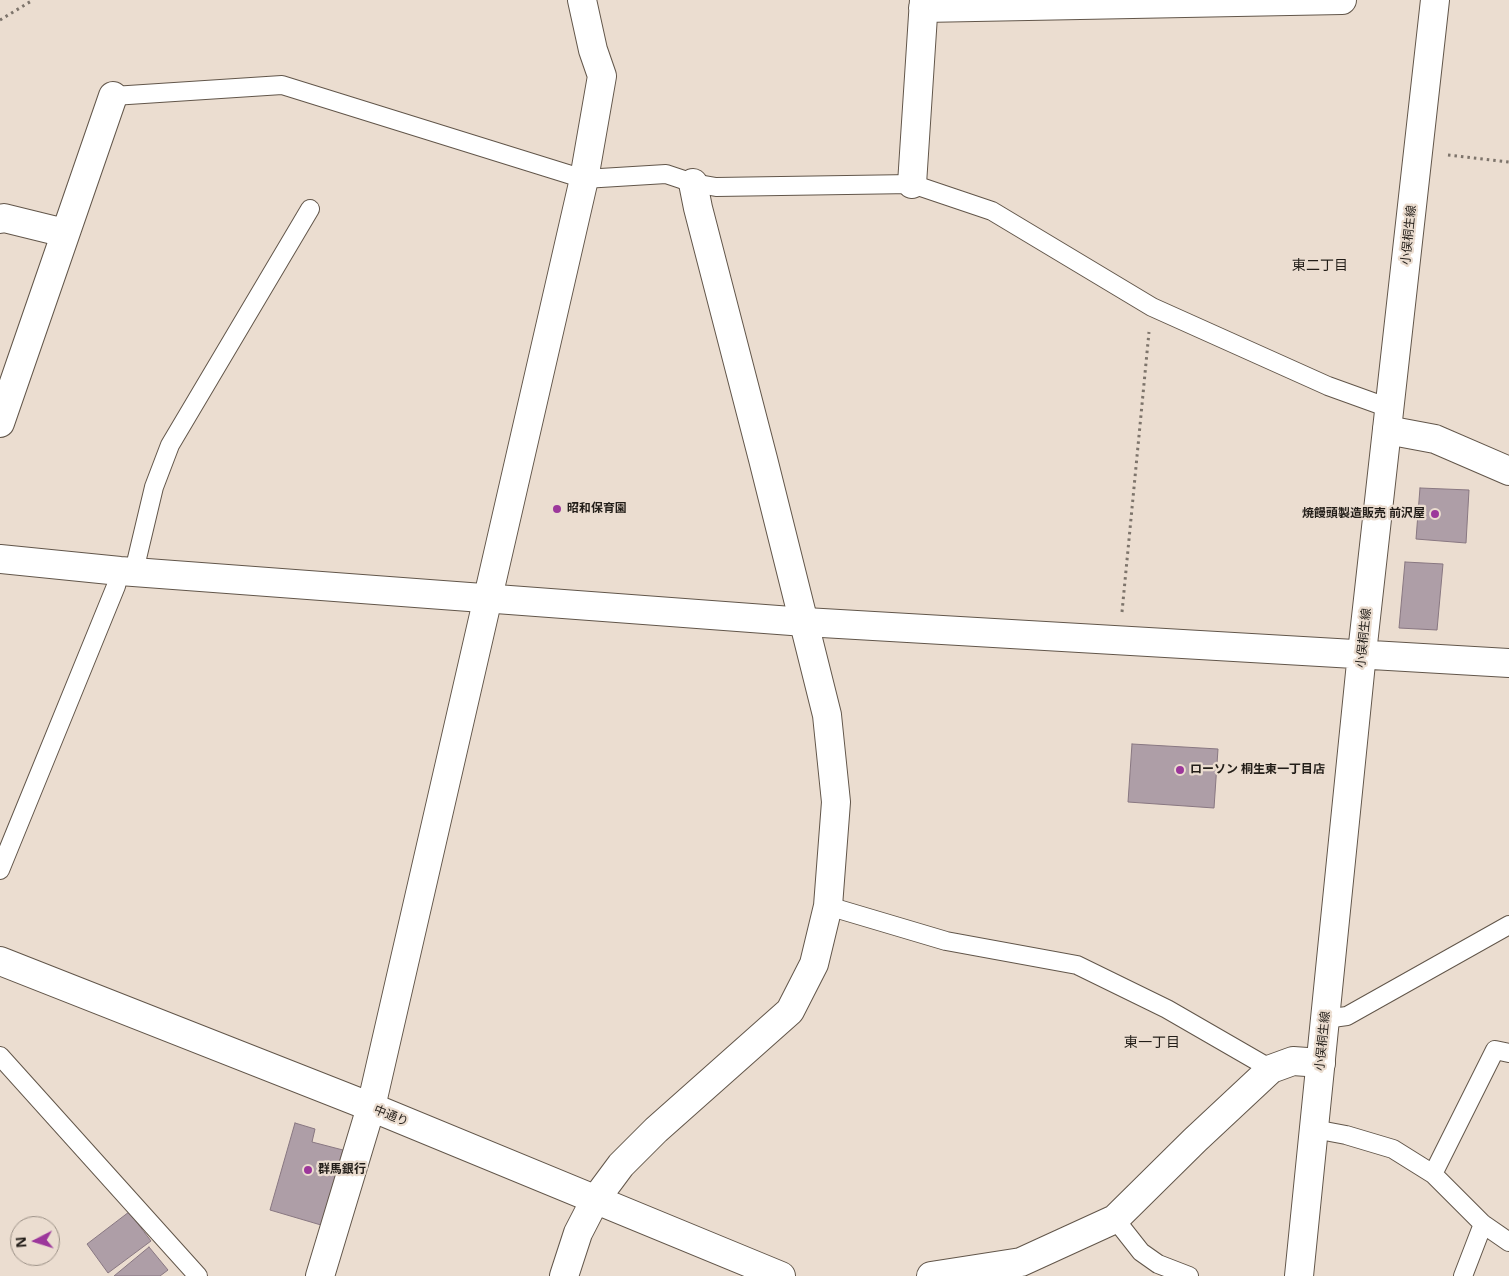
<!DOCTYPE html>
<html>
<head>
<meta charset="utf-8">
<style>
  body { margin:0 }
  #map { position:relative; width:1509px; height:1276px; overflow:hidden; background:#ebddd0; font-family:"Open Sans",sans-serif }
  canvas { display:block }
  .north { position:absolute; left:10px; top:1216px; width:50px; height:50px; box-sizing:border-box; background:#ebddd0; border:1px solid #9b9086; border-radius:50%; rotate:265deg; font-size:14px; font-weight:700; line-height:20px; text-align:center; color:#221d18 }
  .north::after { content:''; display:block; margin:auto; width:18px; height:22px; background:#9c379b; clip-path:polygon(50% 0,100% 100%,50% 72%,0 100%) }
</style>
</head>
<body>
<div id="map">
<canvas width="1509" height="1276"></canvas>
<div class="north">N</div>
</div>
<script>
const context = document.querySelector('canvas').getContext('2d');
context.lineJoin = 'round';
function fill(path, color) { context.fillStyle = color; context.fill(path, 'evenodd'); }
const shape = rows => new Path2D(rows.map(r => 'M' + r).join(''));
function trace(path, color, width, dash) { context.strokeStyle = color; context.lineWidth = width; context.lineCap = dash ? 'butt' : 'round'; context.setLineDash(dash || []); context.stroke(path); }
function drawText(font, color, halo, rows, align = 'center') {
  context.font = font + ' "Open Sans","Noto Sans JP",sans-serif'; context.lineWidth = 4.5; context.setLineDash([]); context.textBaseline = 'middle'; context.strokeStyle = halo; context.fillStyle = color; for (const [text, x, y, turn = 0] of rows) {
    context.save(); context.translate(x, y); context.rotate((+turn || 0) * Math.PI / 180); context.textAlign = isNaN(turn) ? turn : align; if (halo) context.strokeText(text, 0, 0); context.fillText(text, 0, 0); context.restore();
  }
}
const building = shape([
  [1420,488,1469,490,1466,543,1416,539,1420,488],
  [1405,562,1443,564,1437,630,1399,628,1405,562],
  [1132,744,1218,749,1214,808,1128,802,1132,744],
  [295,1123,315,1129,312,1142,343,1150,321,1225,270,1210,295,1123],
  [129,1212,151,1241,108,1273,87,1244,129,1212],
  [149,1247,168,1270,160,1276,114,1276,149,1247]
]);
fill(building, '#ae9ea7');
trace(building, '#887781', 1);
const lane = shape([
  [113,96,282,85,584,179,666,174,693,183,716,187,912,184,992,211,1152,307,1328,386,1389,408],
  [134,571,154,487,170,445,310,209],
  [0,870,116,586,120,571],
  [828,906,946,941,1077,965,1167,1009,1271,1069],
  [1325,1019,1347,1016,1509,925],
  [0,1056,198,1276],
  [1314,1129,1346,1135,1393,1149,1433,1174,1483,1224,1509,1242],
  [1433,1174,1495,1050,1509,1053],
  [1115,1219,1141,1252,1158,1264,1189,1276],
  [1463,1276,1483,1224]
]);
const street = shape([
  [923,8,1342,0],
  [912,184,924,0],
  [0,219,4,218,65,233],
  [0,423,113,96],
  [1387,430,1435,439,1509,471],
  [320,1276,371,1107,584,179,602,76,593,50,582,0],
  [564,1276,578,1233,595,1200,621,1165,656,1130,790,1011,814,964,828,906,836,802,827,715,763,459,698,208,693,183],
  [931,1276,1021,1262,1115,1219,1195,1140,1271,1069,1293,1061,1321,1063]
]);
const secondary = shape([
  [0,559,120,571,805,622,1509,663],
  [0,961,371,1107,781,1276],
  [1299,1276,1362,653,1435,0]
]);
trace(lane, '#62564a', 20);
trace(street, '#62564a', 30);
trace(secondary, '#62564a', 30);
trace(shape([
  [0,20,33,0],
  [1448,155,1509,162],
  [1122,612,1149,332]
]), '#7d746b', 3, [2.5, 4]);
trace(lane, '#fff', 18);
trace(street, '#fff', 28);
trace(secondary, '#fff', 28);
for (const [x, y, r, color] of [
  [557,509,5,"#9c379b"],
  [1435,514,5,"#9c379b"],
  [1180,770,5,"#9c379b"],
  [308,1170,5,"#9c379b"]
]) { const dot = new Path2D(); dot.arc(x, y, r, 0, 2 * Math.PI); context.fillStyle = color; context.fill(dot); trace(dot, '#ebddd0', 2); }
drawText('12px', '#221d18', '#ebddd0', [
  ["小俣桐生線",1409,235,-84],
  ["小俣桐生線",1364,638,-84],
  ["小俣桐生線",1323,1041,-84],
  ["中通り",391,1116,22]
]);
drawText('bold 12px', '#221d18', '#ebddd0', [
  ["昭和保育園",567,509],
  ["焼饅頭製造販売 前沢屋",1425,514,"right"],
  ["ローソン 桐生東一丁目店",1190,770],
  ["群馬銀行",318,1170]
], 'left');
drawText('14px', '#221d18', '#ebddd0', [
  ["東二丁目",1320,266],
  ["東一丁目",1152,1043]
]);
</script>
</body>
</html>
